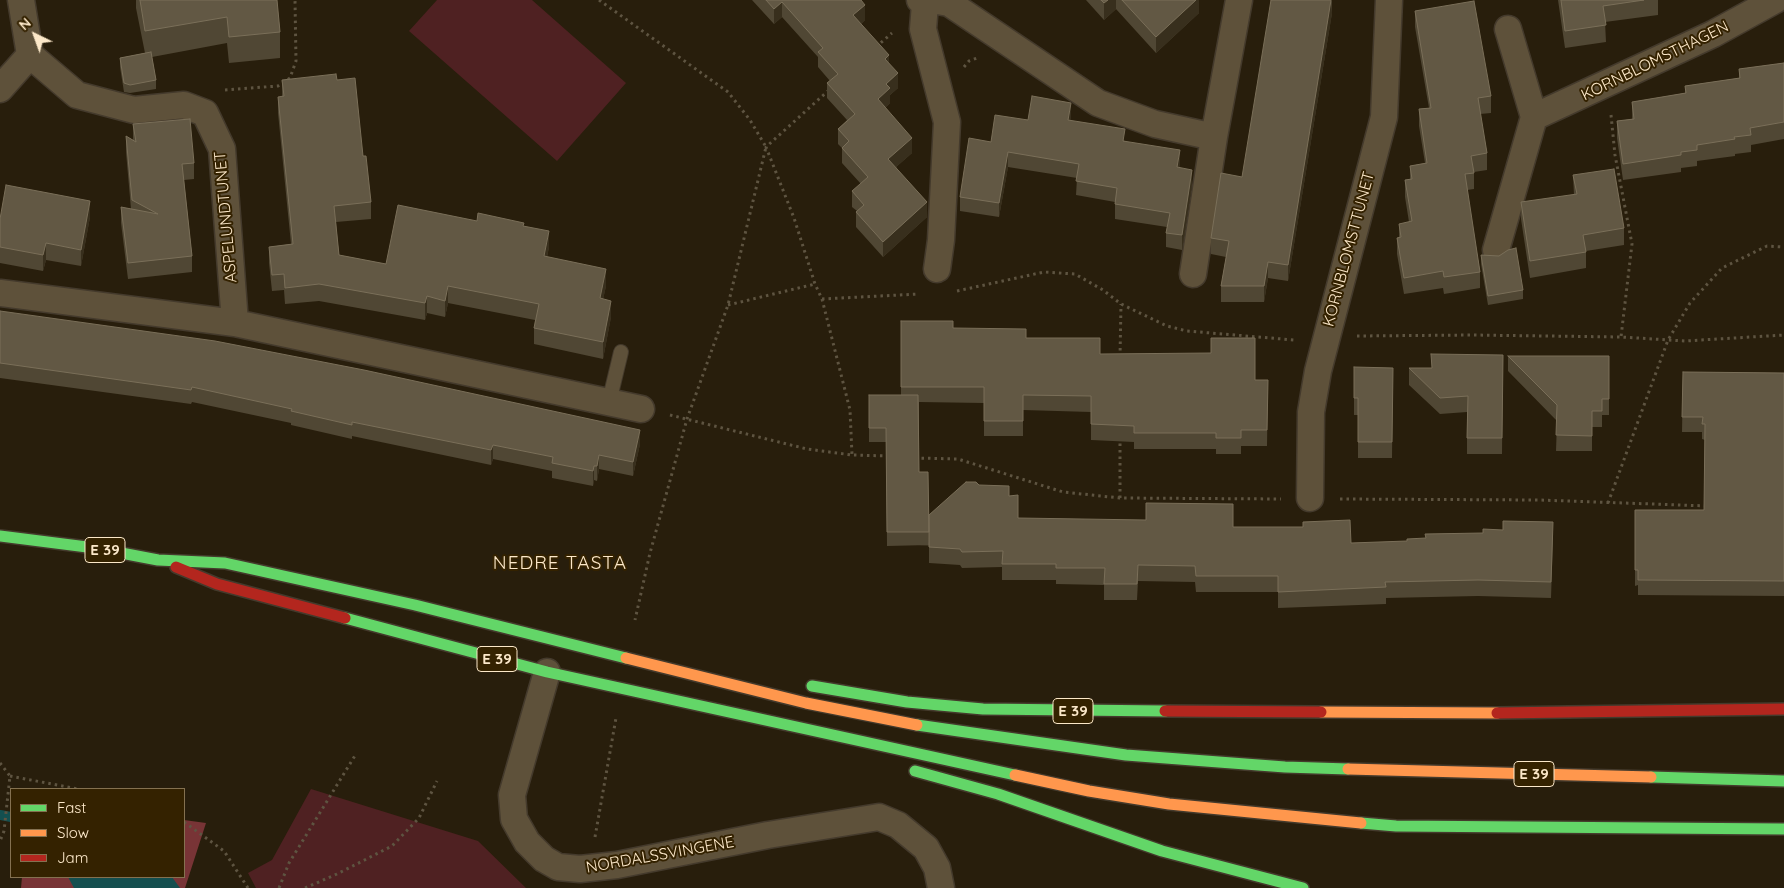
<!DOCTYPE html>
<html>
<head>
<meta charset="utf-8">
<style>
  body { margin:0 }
  #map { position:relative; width:1784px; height:888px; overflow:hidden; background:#281e0c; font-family:Quicksand,sans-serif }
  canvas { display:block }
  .legend { position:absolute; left:10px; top:788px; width:175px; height:90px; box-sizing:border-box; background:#342200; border:1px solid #847150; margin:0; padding:6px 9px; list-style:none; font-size:15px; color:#fce8c9 }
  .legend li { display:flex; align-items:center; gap:10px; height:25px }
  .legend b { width:25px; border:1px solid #847150 }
  .north { position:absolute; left:10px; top:10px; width:50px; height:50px; -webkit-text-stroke:4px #342200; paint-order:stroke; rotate:318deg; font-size:14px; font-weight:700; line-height:20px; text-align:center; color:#fce8c9 }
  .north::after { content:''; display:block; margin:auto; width:18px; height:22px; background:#fce8c9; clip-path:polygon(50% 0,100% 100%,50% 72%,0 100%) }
</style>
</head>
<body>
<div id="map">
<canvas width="1784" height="888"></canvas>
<ul class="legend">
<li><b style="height:6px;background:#63d668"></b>Fast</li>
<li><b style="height:6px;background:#ff974d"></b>Slow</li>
<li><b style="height:6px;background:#b3261e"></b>Jam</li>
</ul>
<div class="north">N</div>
</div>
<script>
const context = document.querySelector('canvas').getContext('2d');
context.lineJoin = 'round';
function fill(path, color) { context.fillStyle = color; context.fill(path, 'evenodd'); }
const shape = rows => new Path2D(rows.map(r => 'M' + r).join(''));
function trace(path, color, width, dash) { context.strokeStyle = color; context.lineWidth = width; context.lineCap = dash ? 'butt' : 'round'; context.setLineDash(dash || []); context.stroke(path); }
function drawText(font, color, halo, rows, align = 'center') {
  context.font = font + ' Quicksand,sans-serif'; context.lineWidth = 4; context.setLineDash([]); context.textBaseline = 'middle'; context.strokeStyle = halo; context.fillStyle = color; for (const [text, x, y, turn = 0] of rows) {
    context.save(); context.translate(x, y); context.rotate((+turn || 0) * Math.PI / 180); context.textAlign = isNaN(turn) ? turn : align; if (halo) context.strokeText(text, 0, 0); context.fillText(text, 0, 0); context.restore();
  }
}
fill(shape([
  [437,0,532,0,626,83,557,161,409,31],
  [311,789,478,841,526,888,256,888,248,873,272,860]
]), '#4f2122');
fill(shape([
  [184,820,206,823,185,888,21,888,22,877,184,877]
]), '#783436');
fill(shape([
  [68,877,172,877,180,888,74,888]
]), '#144f4f');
trace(shape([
  [0,815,11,817]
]), '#144f4f', 10);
const lane = shape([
  [609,402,621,352]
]);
const street = shape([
  [21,0,30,55],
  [920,0,925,4,937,1,949,3,1098,103,1155,124,1214,137],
  [925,4,923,29,947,122,941,240,937,269],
  [0,89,30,55,77,95,134,110,184,105,205,113,222,149,235,323],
  [1534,117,1713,34,1775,0],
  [1496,250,1534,117,1508,29],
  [1193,274,1214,137,1239,0],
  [0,293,235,323,641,409],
  [1310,498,1311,412,1318,371,1384,117,1389,0],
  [547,672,512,795,514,819,527,842,544,859,558,867,580,869,617,865,768,835,879,817,898,825,926,848,937,868,941,888]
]);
const fast = shape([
  [0,536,95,548,158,560,225,563,415,605,626,658],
  [345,618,547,672,1015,775],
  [812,686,907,702,983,709,1165,711],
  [917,725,1126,755,1285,767,1348,769],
  [915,771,998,794,1162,851,1303,888],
  [1651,777,1784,781],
  [1361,823,1396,826,1784,829]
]);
const slow = shape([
  [626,658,806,703,917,725],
  [1321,712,1497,713],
  [1348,769,1651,777],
  [1015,775,1089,791,1169,804,1361,823]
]);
const jam = shape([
  [176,567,217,584,345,618],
  [1165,711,1321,712],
  [1497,713,1784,709]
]);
trace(lane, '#443a2c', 16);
trace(street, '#443a2c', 29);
trace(fast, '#443a2c', 14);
trace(slow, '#443a2c', 14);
trace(jam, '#443a2c', 14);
trace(shape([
  [599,0,728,92,750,120,766,147,728,305,687,419,650,553,635,620],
  [876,47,892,33],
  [964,67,969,61,977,58],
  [225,90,278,86,290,78,296,61,295,0],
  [829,90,766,147,794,218,815,284,822,299,850,410,852,455],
  [1611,115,1615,155,1632,244,1621,337],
  [957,291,1044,272,1075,274,1103,290,1121,304,1167,326,1187,331,1294,340],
  [822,299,919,294],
  [728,305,815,284],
  [1357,336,1472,335,1621,337,1685,341,1784,335],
  [1120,357,1121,304],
  [670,415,807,449,852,455,889,456],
  [915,458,958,459,1063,492,1120,498,1281,499],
  [1120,498,1120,439],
  [1340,499,1539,500,1708,506],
  [1608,503,1668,340,1690,303,1722,268,1767,246,1784,247],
  [0,763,10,776,4,831,0,841],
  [10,776,78,789],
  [184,822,224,851,248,888],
  [595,837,616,718],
  [279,888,289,863,356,754],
  [305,888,337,874,392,846,419,818,437,781]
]), '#5e5441', 3, [2.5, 4]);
trace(lane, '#5e513a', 14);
trace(street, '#5e513a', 26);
trace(fast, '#63d668', 11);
trace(slow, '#ff974d', 11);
trace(jam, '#b3261e', 11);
fill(shape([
  [136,0,277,0,280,32,280,58,229,63,227,43,152,57,156,80,156,89,130,93,124,92,120,67,120,58,145,53,136,8],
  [752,0,861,0,865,20,861,24,889,63,898,88,890,95,890,103,885,108,912,153,896,167,927,217,883,257,856,227,856,212,857,211,852,207,852,191,861,184,842,163,842,148,838,144,838,129,847,120,827,98,827,83,830,81,818,67,818,57,782,17,774,24],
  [1086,0,1199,0,1199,13,1156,53,1116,9,1104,20],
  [1332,0,1332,13,1288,281,1268,278,1264,302,1221,302,1221,286,1226,257,1211,254,1211,238],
  [1558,0,1658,0,1658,15,1605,22,1606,42,1565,48],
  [1415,11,1491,96,1491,113,1480,114,1487,153,1487,170,1474,172,1474,189,1467,190,1480,272,1480,288,1444,294,1443,288,1404,294,1397,254,1397,238,1399,237,1399,224,1409,222,1405,197,1405,180,1410,179,1410,166,1425,163,1419,126,1419,109,1429,108,1415,27],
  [1784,63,1784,139,1751,145,1751,152,1735,154,1735,156,1697,161,1697,166,1681,168,1681,172,1623,180,1617,138,1617,121,1632,119,1632,102,1685,93,1685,86,1739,78,1739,69],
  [282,80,337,80,363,156,371,202,371,219,336,222,339,255,386,264,477,221,524,226,549,247,547,257,606,286,603,299,611,317,603,359,534,344,534,328,535,320,448,303,445,317,427,313,425,320,319,301,285,304,284,290,272,291,269,263,269,247,291,244,278,113,278,97,282,97],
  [1071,117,1070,120,1125,141,1180,164,1179,168,1192,184,1182,250,1166,247,1166,233,1167,227,1115,219,1115,202,1076,195,1077,178,1008,167,999,217,960,211,960,197,991,142,1028,120],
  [133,124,194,163,194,179,184,180,192,256,192,272,128,279,121,223,121,207,131,209,126,152,126,136,133,140],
  [1573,175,1624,228,1624,245,1586,251,1586,268,1530,278,1521,219,1521,202,1574,195],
  [90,217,81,266,46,260,43,271,0,263,0,219],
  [1481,255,1499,256,1523,290,1523,299,1488,305,1481,264],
  [0,311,640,444,633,476,599,469,597,481,594,480,593,486,552,478,552,471,493,459,491,465,352,436,352,439,291,425,291,423,192,402,191,404,0,378],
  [901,321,1026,338,1100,354,1255,380,1268,380,1267,446,1241,446,1241,454,1216,454,1216,449,1134,449,1134,442,1091,440,1091,412,1023,410,1023,436,984,436,984,403,919,402,919,472,928,472,929,545,887,546,886,442,869,442,869,395,901,395],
  [1503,355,1502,454,1467,454,1467,412,1440,414,1409,385,1409,368,1432,368],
  [1508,356,1609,356,1609,415,1602,415,1602,427,1592,427,1592,451,1556,451,1557,421,1508,371],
  [1354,367,1393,368,1392,458,1358,458,1358,415,1354,415],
  [1683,372,1784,373,1784,596,1638,595,1638,585,1635,586,1635,510,1704,510,1705,440,1702,439,1702,432,1682,432],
  [979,485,1009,496,1018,518,1233,527,1351,543,1553,538,1551,598,1478,596,1386,598,1386,604,1278,608,1278,592,1196,592,1195,582,1138,581,1137,600,1104,600,1104,585,1056,584,1056,580,1002,580,1002,567,962,568,960,565,929,563,929,515]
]), '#504734');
fill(shape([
  [1108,0,1116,0,1116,9,1104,20,1104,3],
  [1196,0,1199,0,1199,13,1156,53,1156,37],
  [1331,0,1332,13,1288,281,1288,265],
  [782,2,782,17,774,24,774,9],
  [865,5,865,20,853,31,853,15],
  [889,55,889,70,885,59],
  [898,73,898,88,890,95,890,103,878,115,878,99,886,84],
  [1071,103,1071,117,1068,134,1068,120],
  [912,138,912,153,888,174,888,159],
  [1180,150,1180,164,1177,182,1177,167],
  [1008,152,1008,167,999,217,999,203],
  [1192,170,1192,184,1182,250,1182,235],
  [90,201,90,217,81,266,81,250],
  [927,202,927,217,883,257,883,242],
  [549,231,549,247,544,272,544,256],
  [46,243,46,260,43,271,43,255],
  [1268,262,1268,278,1264,302,1264,286],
  [606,269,606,286,600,314,600,298],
  [448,286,448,303,445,317,445,301],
  [427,296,427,313,425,320,425,303],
  [611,301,611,317,603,359,603,342],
  [640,430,640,444,633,476,633,462],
  [493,445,493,459,491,465,491,450],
  [599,455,599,469,597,481,597,466],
  [594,466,594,480,593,486,593,471]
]), '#382f1d');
const building = shape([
  [140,0,277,0,280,32,229,37,227,17,145,31,140,0],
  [766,0,861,0,865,5,853,15,889,55,885,59,898,73,886,84,890,88,878,99,912,138,888,159,927,202,883,242,856,212,864,205,852,191,868,177,842,148,849,141,838,129,855,114,827,83,838,74,818,52,823,48,782,2,774,9,766,0],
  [1101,0,1108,0,1104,3,1101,0],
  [1122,0,1196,0,1156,37,1122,0],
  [1271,0,1331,0,1288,265,1268,262,1264,286,1221,286,1229,241,1211,238,1221,173,1242,177,1271,0],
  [1561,0,1644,0,1603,6,1606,25,1565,31,1561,0],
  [1474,1,1491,96,1478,98,1487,153,1471,156,1474,173,1465,174,1480,272,1444,277,1443,271,1404,278,1397,238,1401,237,1399,224,1412,221,1405,180,1412,179,1410,166,1427,163,1419,109,1431,108,1415,11,1474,1],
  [151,52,156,80,130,85,124,83,120,58,151,52],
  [1784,63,1784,122,1750,128,1751,135,1734,137,1735,139,1697,145,1697,150,1681,152,1681,155,1623,164,1617,121,1634,119,1632,102,1686,93,1685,86,1740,78,1739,69,1784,63],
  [336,74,337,80,355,78,363,156,366,156,371,202,334,206,339,255,386,264,398,205,477,221,478,213,524,223,523,226,549,231,544,256,606,269,600,298,611,301,603,342,534,328,539,304,448,286,445,301,427,296,425,303,319,284,285,288,284,274,272,275,269,247,293,244,278,97,284,96,282,80,336,74],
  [1032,96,1071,103,1068,120,1125,129,1123,141,1180,150,1177,167,1192,170,1182,235,1166,233,1170,213,1115,204,1117,188,1076,181,1079,164,1008,152,999,203,960,197,969,138,991,142,995,115,1028,120,1032,96],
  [190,119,194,163,182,164,192,256,128,263,121,207,158,214,132,200,126,136,136,142,133,124,190,119],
  [1614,169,1624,228,1583,235,1586,252,1530,261,1521,202,1577,194,1573,175,1614,169],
  [6,185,90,201,81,250,46,243,43,255,0,247,0,219,6,185],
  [1516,248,1523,290,1488,296,1481,255,1499,256,1508,250,1516,248],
  [0,311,215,341,364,370,640,430,633,462,599,455,597,466,594,466,593,471,552,463,553,457,493,445,491,450,352,422,352,425,291,411,292,409,192,387,191,390,0,363,0,311],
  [901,321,953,321,953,328,1026,329,1026,338,1100,338,1100,354,1211,353,1211,338,1255,338,1255,380,1268,380,1267,430,1241,430,1241,438,1216,438,1216,433,1134,433,1134,426,1091,424,1091,396,1023,395,1023,421,984,421,984,387,901,387,901,321],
  [1431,354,1503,355,1502,438,1467,438,1468,396,1440,398,1409,368,1432,368,1431,354],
  [1508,356,1609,356,1609,399,1602,399,1602,411,1592,411,1592,436,1556,435,1557,405,1508,356],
  [1354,367,1393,368,1392,442,1358,442,1358,398,1354,398,1354,367],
  [1683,372,1784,373,1784,581,1638,580,1638,570,1635,570,1635,510,1704,510,1705,424,1702,424,1703,417,1682,417,1683,372],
  [869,395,918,395,919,472,928,472,929,532,887,532,886,428,869,428,869,395],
  [966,482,976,482,979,485,1009,486,1009,496,1018,495,1018,518,1146,520,1146,503,1233,504,1233,527,1303,527,1303,522,1350,520,1351,543,1407,541,1407,539,1426,538,1425,534,1483,533,1483,529,1503,530,1503,521,1553,522,1551,582,1478,580,1385,582,1386,587,1278,592,1278,576,1196,576,1195,566,1138,565,1137,584,1104,584,1105,568,1056,568,1056,564,1002,564,1003,551,962,552,960,549,929,547,929,515,966,482]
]);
fill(building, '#625844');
trace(building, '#7a6f59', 1);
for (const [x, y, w] of [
  [105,550,40],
  [497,659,40],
  [1073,711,40],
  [1534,774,40]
]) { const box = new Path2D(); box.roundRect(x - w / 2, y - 12.5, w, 25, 4); context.fillStyle = '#342200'; context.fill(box); trace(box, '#fce8c9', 1); }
drawText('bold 15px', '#fce8c9', null, [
  ["E 39",105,550],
  ["E 39",497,659],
  ["E 39",1073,711],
  ["E 39",1534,774]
]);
drawText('16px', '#fce8c9', '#342200', [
  ["KORNBLOMSTHAGEN",1655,61,-26],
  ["ASPELUNDTUNET",226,217,-95],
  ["KORNBLOMSTTUNET",1349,249,-75],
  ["NORDALSSVINGENE",660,855,-10]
]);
context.letterSpacing = '1px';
drawText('19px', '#fce8c9', '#342200', [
  ["NEDRE TASTA",560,563]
]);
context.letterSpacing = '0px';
</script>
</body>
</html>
